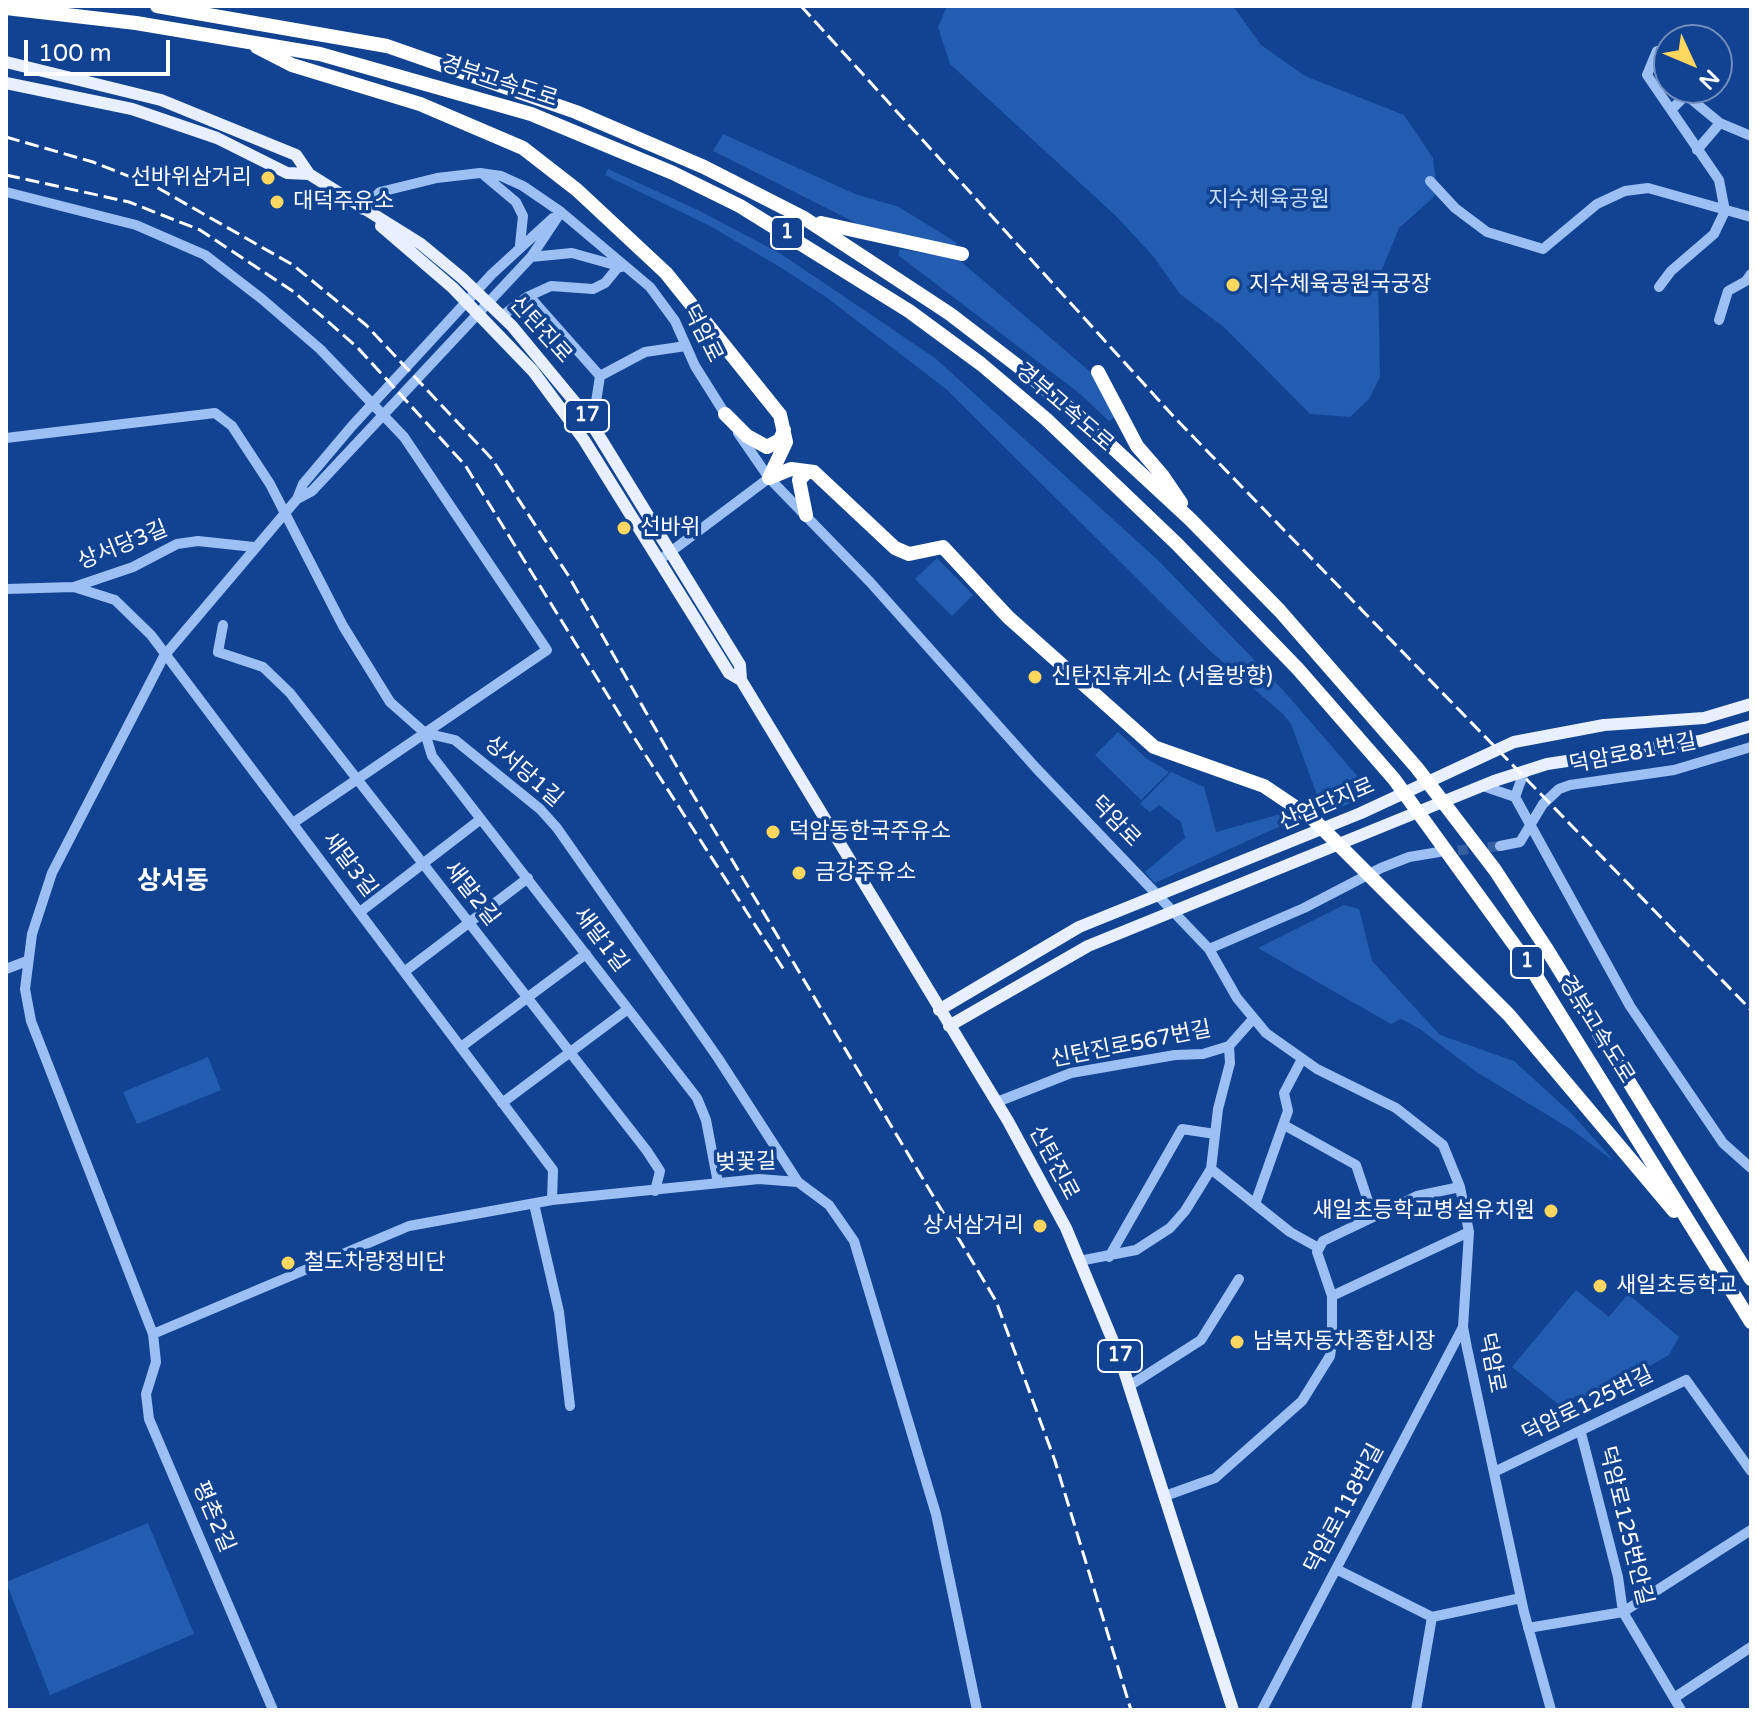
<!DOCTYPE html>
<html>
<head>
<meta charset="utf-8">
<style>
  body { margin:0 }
  #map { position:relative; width:1757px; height:1716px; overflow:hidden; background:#114392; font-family:"Varela Round",sans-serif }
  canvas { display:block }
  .frame { position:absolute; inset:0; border:8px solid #fff; pointer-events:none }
  .north { position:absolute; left:1653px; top:24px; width:80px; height:80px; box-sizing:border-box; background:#114392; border:2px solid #708ebe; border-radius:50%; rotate:134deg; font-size:22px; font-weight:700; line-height:32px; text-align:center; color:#fff }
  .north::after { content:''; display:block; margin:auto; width:28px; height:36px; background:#ffd75e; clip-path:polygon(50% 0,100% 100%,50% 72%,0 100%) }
  .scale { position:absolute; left:24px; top:40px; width:146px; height:36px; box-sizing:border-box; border:4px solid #fff; border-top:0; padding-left:10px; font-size:24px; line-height:28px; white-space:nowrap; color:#fff; -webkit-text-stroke:6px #114392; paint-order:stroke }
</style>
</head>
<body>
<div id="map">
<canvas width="1757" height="1716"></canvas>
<div class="frame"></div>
<div class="north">N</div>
<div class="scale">100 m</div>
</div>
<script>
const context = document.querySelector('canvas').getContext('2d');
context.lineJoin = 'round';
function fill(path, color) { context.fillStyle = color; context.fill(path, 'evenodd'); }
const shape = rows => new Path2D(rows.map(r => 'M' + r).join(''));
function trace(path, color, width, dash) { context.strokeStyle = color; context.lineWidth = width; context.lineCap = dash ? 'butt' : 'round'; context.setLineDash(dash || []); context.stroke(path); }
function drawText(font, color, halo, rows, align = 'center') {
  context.font = font + ' "Varela Round","Noto Sans KR",sans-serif'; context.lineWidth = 7; context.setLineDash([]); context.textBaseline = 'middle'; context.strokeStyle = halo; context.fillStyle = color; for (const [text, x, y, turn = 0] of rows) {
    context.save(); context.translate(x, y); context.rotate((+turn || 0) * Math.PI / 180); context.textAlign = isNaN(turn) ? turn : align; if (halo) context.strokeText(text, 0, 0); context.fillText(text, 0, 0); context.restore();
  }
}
fill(shape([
  [947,6,1233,6,1261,45,1305,76,1404,115,1433,158,1436,183,1434,197,1399,228,1378,279,1380,377,1369,399,1350,417,1310,414,1225,328,1180,294,1153,256,1116,216,950,64,938,27],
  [723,134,855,194,899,207,957,243,954,248,866,228,713,151],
  [608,169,700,211,781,254,935,358,1160,562,1282,689,1373,794,1324,814,1291,724,1283,714,1209,650,946,389,826,297,780,267,710,226,605,175],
  [900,249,958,259,1094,375,1115,417,1109,421,1079,393,898,255],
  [937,558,973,595,952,616,915,579],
  [1118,732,1146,758,1169,772,1141,800,1095,755],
  [1171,772,1204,787,1216,832,1281,814,1289,822,1155,883,1145,872,1185,838,1181,822,1159,805,1150,812,1140,804],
  [1344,905,1359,909,1372,961,1440,1035,1514,1061,1572,1114,1615,1162,1572,1130,1475,1071,1420,1029,1401,1019,1391,1024,1258,948],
  [208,1057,221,1090,137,1124,123,1092],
  [1576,1290,1609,1317,1628,1294,1679,1337,1669,1355,1597,1396,1576,1396,1563,1408,1512,1367],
  [148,1523,194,1634,50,1695,6,1582]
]), '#225db1');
trace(shape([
  [1443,852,1500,846]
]), '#355fa2', 10, [10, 5]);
trace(shape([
  [1657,51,1647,75,1719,180,1725,211,1714,234,1671,271,1659,287],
  [1672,109,1686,95,1720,123,1751,136],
  [1697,150,1720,123],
  [485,176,516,202,523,216,520,245],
  [1430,181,1455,208,1487,232,1543,249,1597,204,1625,191,1648,188,1751,217],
  [6,192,136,225,205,255,262,299,320,349,404,437,547,650,293,823],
  [363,210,380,192,437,178,480,173,501,176,523,186,561,212,650,287,675,321,695,366,727,417],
  [531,257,572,253,622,267],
  [529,296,600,376],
  [502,316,527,297,551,286,593,289,605,283,619,266],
  [1719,320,1728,291,1746,281,1751,274],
  [588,418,596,402,600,376,645,352,686,346],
  [738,433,769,478,870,582,1036,768,1209,949,1237,998,1266,1033,1317,1069,1396,1108,1443,1145,1460,1187,1469,1232,1463,1327,1467,1348,1524,1612,1551,1710],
  [6,438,215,413,232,426,270,484,343,626,390,702,425,733,455,740,540,809,557,828,718,1058,798,1182],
  [297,499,303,484,352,426,492,274,553,218],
  [665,556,769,478],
  [74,587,115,600,151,635,553,1170,552,1200],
  [6,589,74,587,133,567,177,544,198,541,254,547],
  [223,625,218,652,263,667,290,693,647,1151,660,1171,655,1191],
  [425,733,432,756,697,1098,706,1120,718,1183],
  [1483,786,1515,797,1630,1006,1723,1143,1751,1168],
  [1515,797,1524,772],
  [1500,846,1520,842,1543,804,1559,789,1570,785,1674,770,1751,747],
  [360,912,481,819],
  [1209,949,1304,908,1381,868,1409,857,1439,852],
  [6,969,27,961],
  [404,972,528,878],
  [461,1047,586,954],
  [997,1102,1071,1073,1175,1055,1203,1054,1229,1046,1253,1019],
  [502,1103,628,1009],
  [1284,1125,1356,1165,1373,1216],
  [1211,1169,1290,1232,1317,1247],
  [534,1204,559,1312,570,1406],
  [1255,1204,1288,1111,1284,1093,1302,1059],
  [1109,1257,1182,1129,1215,1134],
  [1079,1261,1136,1250,1170,1228,1185,1211,1211,1169,1218,1109,1230,1063,1229,1046],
  [1332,1296,1469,1232],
  [153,1334,409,1226,552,1200,759,1179,798,1182,829,1205,854,1241,936,1514,977,1710],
  [1129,1386,1201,1340,1239,1279],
  [1581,1433,1618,1577,1623,1612,1681,1710],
  [1494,1472,1686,1380,1751,1471],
  [1165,1496,1215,1478,1302,1401,1330,1356,1332,1344,1332,1296,1317,1252,1323,1241,1417,1196,1460,1187],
  [1336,1569,1432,1617,1521,1598],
  [1528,1628,1623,1612,1751,1530],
  [1674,1698,1751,1647],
  [273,1710,149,1419,146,1394,156,1362,153,1334,31,1021,25,989,32,934,52,873,164,656,297,499,312,491,531,257,561,212],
  [1262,1710,1463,1327],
  [1416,1710,1432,1617]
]), '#9cc0f3', 10);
trace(shape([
  [6,62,161,100,296,155,309,174,421,244,462,278,512,326,588,418,740,665,741,680,1008,1121,1066,1228,1120,1358,1233,1710],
  [6,83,132,109,217,138,287,173,309,174],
  [381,226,453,288,533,371,584,440,729,673,741,680],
  [939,1010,1079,927,1361,813,1514,742,1604,725,1704,718,1751,704],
  [949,1026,1088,946,1494,781,1547,764,1700,741,1751,726]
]), '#e8f0ff', 12);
trace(shape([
  [157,6,387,46,576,112,704,167,804,218,950,314,1023,370,1082,419,1191,520,1280,611,1417,768,1495,870,1546,948,1751,1279],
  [6,8,136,23,320,54,531,114,673,173,740,206,909,311,981,364,1046,419,1177,544,1298,669,1394,779,1531,968,1751,1322],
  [257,47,292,65,420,104,523,148,577,190,666,273,780,415,786,442,769,478],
  [821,223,962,254],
  [1098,372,1137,446,1162,475,1181,503],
  [725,414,747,436,767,447,780,440,784,430],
  [769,478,791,469,814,472,895,548,909,554,943,547,1008,617,1154,747,1264,786,1313,819,1509,1015,1674,1211],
  [806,515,799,480,807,472,814,472]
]), '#fff', 14);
trace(shape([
  [801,6,1174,417,1751,1010],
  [6,137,93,162,158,188,293,265,366,325,492,459,568,575,689,788,996,1301,1055,1461,1131,1710],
  [6,175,129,202,200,230,294,292,357,347,465,465,628,728,786,973]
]), '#fff', 3, [14, 6]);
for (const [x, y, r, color] of [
  [268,178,8,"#ffd75e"],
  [277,202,8,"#ffd75e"],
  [1233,285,8,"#ffd75e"],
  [624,528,8,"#ffd75e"],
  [1035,677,8,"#ffd75e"],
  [773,832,8,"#ffd75e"],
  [799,873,8,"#ffd75e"],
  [1551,1211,8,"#ffd75e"],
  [1040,1226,8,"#ffd75e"],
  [288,1263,8,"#ffd75e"],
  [1600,1286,8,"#ffd75e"],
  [1237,1342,8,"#ffd75e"]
]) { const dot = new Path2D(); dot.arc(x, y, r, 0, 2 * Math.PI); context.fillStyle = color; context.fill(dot); trace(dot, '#114392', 3); }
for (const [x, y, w] of [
  [787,233,32],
  [587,416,44],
  [1527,962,32],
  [1120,1356,44]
]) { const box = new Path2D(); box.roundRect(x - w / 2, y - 16, w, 32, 6); context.fillStyle = '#114392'; context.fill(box); trace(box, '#fff', 2); }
drawText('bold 20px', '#fff', null, [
  ["1",787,233],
  ["17",587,416],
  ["1",1527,962],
  ["17",1120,1356]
]);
drawText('22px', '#fff', '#114392', [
  ["경부고속도로",499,82,18],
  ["신탄진로",540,330,48],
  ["덕암로",702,334,63],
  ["경부고속도로",1064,408,41],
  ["상서당3길",123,546,-22],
  ["덕암로81번길",1633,754,-11],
  ["상서당1길",523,772,41],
  ["산업단지로",1327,805,-23],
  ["덕암로",1115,822,46],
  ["새말3길",349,865,53],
  ["새말2길",471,894,52],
  ["새말1길",600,940,53],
  ["경부고속도로",1596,1030,58],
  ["신탄진로567번길",1131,1045,-11],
  ["벚꽃길",746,1163,-2],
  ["신탄진로",1053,1163,62],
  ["덕암로",1491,1363,79],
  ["덕암로125번길",1588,1405,-26],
  ["덕암로118번길",1345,1509,-62],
  ["평촌2길",213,1517,67],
  ["덕암로125번안길",1625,1526,76]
]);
drawText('22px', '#fff', '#114392', [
  ["선바위삼거리",252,178,"right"],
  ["대덕주유소",293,202],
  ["지수체육공원국궁장",1249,285],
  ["선바위",640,528],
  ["신탄진휴게소 (서울방향)",1051,677],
  ["덕암동한국주유소",789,832],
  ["금강주유소",815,873],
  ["새일초등학교병설유치원",1535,1211,"right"],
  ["상서삼거리",1024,1226,"right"],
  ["철도차량정비단",304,1263],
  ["새일초등학교",1616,1286],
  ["남북자동차종합시장",1253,1342]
], 'left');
drawText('22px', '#c4dcfd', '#114392', [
  ["지수체육공원",1269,200]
]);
drawText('bold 26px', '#fff', '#114392', [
  ["상서동",173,882]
]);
</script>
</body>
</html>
